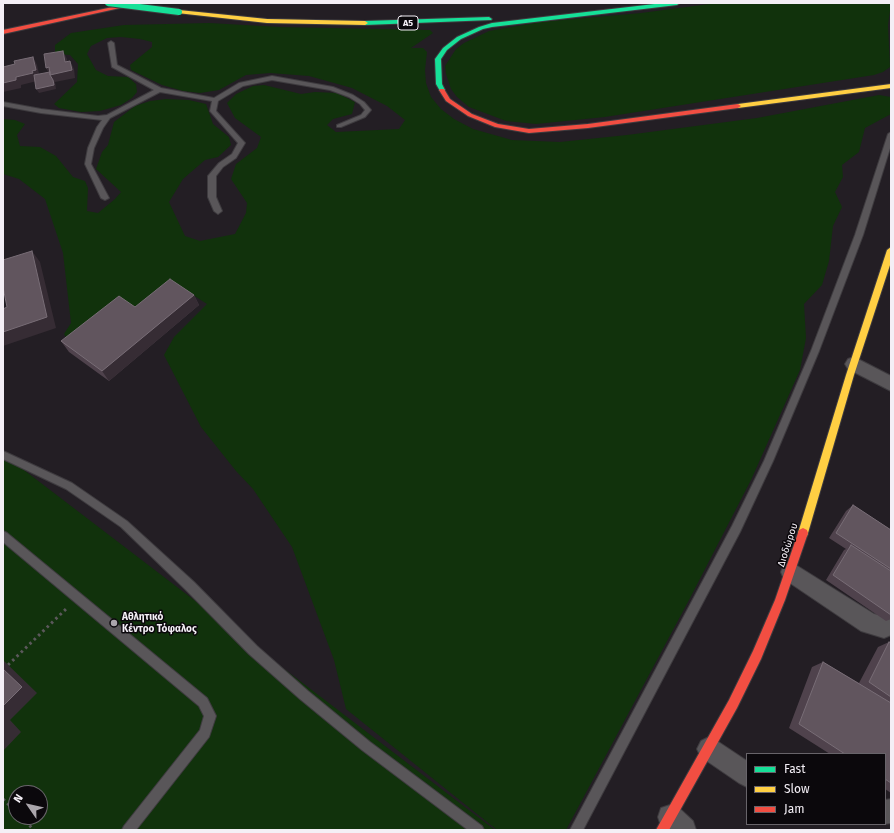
<!DOCTYPE html>
<html>
<head>
<meta charset="utf-8">
<style>
  body { margin:0 }
  #map { position:relative; width:894px; height:833px; overflow:hidden; background:#231e24; font-family:"Fira Sans",sans-serif }
  canvas { display:block }
  .frame { position:absolute; inset:0; border:4px solid #f4eff6; pointer-events:none }
  .legend { position:absolute; left:746px; top:753px; width:140px; height:72px; box-sizing:border-box; background:#0b080c; border:1px solid #68646a; margin:0; padding:5px 7px; list-style:none; font-size:12px; color:#f4eff6 }
  .legend li { display:flex; align-items:center; gap:8px; height:20px }
  .legend b { width:20px; border:1px solid #68646a }
  .north { position:absolute; left:8px; top:785px; width:40px; height:40px; box-sizing:border-box; background:#0b080c; border:1px solid #68646a; border-radius:50%; rotate:304deg; font-size:11px; font-weight:700; line-height:16px; text-align:center; color:#f4eff6 }
  .north::after { content:''; display:block; margin:auto; width:14px; height:18px; background:#aba6ac; clip-path:polygon(50% 0,100% 100%,50% 72%,0 100%) }
</style>
</head>
<body>
<div id="map">
<canvas width="894" height="833"></canvas>
<div class="frame"></div>
<ul class="legend">
<li><b style="height:5px;background:#16e098"></b>Fast</li>
<li><b style="height:5px;background:#ffcf43"></b>Slow</li>
<li><b style="height:5px;background:#f24e42"></b>Jam</li>
</ul>
<div class="north">N</div>
</div>
<script>
const context = document.querySelector('canvas').getContext('2d');
context.lineJoin = 'round';
function fill(path, color) { context.fillStyle = color; context.fill(path, 'evenodd'); }
const shape = rows => new Path2D(rows.map(r => 'M' + r).join(''));
function trace(path, color, width, dash) { context.strokeStyle = color; context.lineWidth = width; context.lineCap = dash ? 'butt' : 'round'; context.setLineDash(dash || []); context.stroke(path); }
function drawText(font, color, halo, rows, align = 'center') {
  context.font = font + ' "Fira Sans",sans-serif'; context.lineWidth = 3; context.setLineDash([]); context.textBaseline = 'middle'; context.strokeStyle = halo; context.fillStyle = color; for (const [text, x, y, turn = 0] of rows) {
    context.save(); context.translate(x, y); context.rotate((+turn || 0) * Math.PI / 180); context.textAlign = isNaN(turn) ? turn : align; if (halo) context.strokeText(text, 0, 0); context.fillText(text, 0, 0); context.restore();
  }
}
fill(shape([
  [717,3,891,3,888,25,890,67,883,72,874,75,605,117,536,124,506,121,469,107,457,97,451,89,446,74,445,66,456,49,464,43,489,31,541,22,641,13],
  [209,23,280,27,430,30,433,33,411,48,423,48,427,52,425,70,426,83,431,97,441,109,454,119,473,129,512,140,560,142,627,135,757,118,879,95,891,97,891,114,865,128,859,152,842,165,843,177,835,192,842,207,833,226,829,261,822,285,804,304,806,338,800,370,751,480,689,600,566,830,497,830,346,709,334,660,292,547,253,489,236,471,201,427,164,355,174,337,207,304,176,284,70,344,64,334,71,323,63,253,45,199,19,179,3,174,3,119,15,120,25,124,17,135,20,146,40,147,56,156,73,177,85,181,88,188,87,211,98,213,115,199,121,192,96,169,102,152,108,145,114,122,135,106,150,101,166,99,189,100,206,104,213,124,229,137,231,145,218,157,205,160,183,179,169,202,185,236,200,241,235,234,246,213,247,203,231,179,236,164,257,148,261,137,235,118,227,103,236,94,253,86,264,85,301,94,315,92,337,93,355,102,352,114,333,119,327,125,336,132,399,129,405,120,387,106,352,88,309,76,270,73,246,75,219,90,200,93,183,91,162,85,131,70,130,65,152,47,152,42,140,39,121,37,107,38,91,46,87,54,96,70,108,76,128,77,136,84,137,92,132,98,121,105,100,111,81,112,59,108,54,104,77,82,78,64,70,55,55,54,55,45,71,33,124,25],
  [3,454,495,830,3,830],
  [16,793,40,793,40,817,16,817]
]), '#11320c');
const lane = shape([
  [111,41,114,43,117,65,161,88,214,98,239,83,272,76,333,87,353,95,364,102,371,110,365,117,341,127,337,127,337,125,361,115,365,110,360,104,349,97,330,90,272,80,243,86,218,101,216,111,245,143,236,158,223,167,216,176,216,197,222,211,218,214,214,211,208,197,208,176,219,163,232,154,238,143,210,111,212,101,160,92,110,118,103,128,94,148,91,164,109,198,105,200,101,198,85,164,88,148,97,127,102,120,41,113,3,106,3,102,41,109,98,116,107,115,154,90,112,67,108,43,111,41],
  [891,132,891,145,863,235,819,351,773,461,740,532,583,830,570,830,732,526,764,461,811,351,855,235,888,134,891,132],
  [3,451,72,483,127,521,194,582,257,646,308,691,370,742,482,826,484,830,468,830,362,750,300,699,249,654,186,590,121,527,66,489,3,459,3,451],
  [3,531,7,533,207,698,216,716,209,737,136,830,122,830,124,826,200,730,204,716,199,706,3,542,3,531]
]);
const street = shape([
  [854,357,891,376,891,391,848,369,845,364,848,359,854,357],
  [791,562,874,614,884,616,891,613,891,635,884,638,861,631,784,579,781,572,784,565,791,562],
  [709,737,717,741,747,761,747,787,739,783,701,757,697,749,701,741,709,737],
  [891,799,891,823,885,824,885,800,891,799],
  [670,805,679,808,693,821,696,830,666,830,661,826,658,817,661,808,670,805]
]);
const fast = shape([
  [663,3,680,3,677,5,492,27,483,29,461,39,447,50,441,59,442,84,445,90,444,91,440,91,436,84,435,59,443,48,457,37,479,27,492,23,663,3],
  [489,17,492,19,491,20,365,25,362,23,365,21,489,17]
]);
const slow = shape([
  [179,10,267,19,365,21,368,23,365,25,267,23,177,13,177,11,179,10],
  [891,84,891,88,738,108,735,106,738,104,891,84],
  [891,247,891,262,854,375,808,533,807,536,803,538,799,536,798,533,846,375,887,250,891,247]
]);
const jam = shape([
  [132,3,138,4,3,34,3,30,132,3],
  [440,89,444,89,450,99,472,114,498,124,529,129,588,124,738,104,741,106,738,108,588,128,529,133,495,127,468,116,446,101,439,90,440,89],
  [803,528,807,530,808,533,785,600,761,659,737,708,669,830,656,830,729,700,753,651,775,600,798,533,799,530,803,528]
]);
trace(lane, '#3e3b3f', 2);
trace(street, '#3e3b3f', 2);
trace(fast, '#3e3b3f', 2);
trace(slow, '#3e3b3f', 2);
trace(jam, '#3e3b3f', 2);
trace(shape([
  [8,665,66,609],
  [3,799,16,812],
  [21,817,34,830]
]), '#5b585b', 3, [2.5, 3.5]);
fill(lane, '#595659');
fill(street, '#595659');
fill(fast, '#16e098');
fill(slow, '#ffcf43');
fill(jam, '#f24e42');
const fastBridge = shape([
  [108,3,179,12]
]);
trace(fastBridge, '#3e3b3f', 8, []);
trace(fastBridge, '#16e098', 6);
fill(shape([
  [194,295,199,305,109,381,69,352,61,341,135,307],
  [853,505,891,530,891,619,886,621,826,580,844,550,846,549,829,538,846,511],
  [889,642,891,643,891,793,885,789,885,754,830,754,789,728,812,667,823,662,859,683,878,647]
]), '#4f424c');
fill(shape([
  [63,51,67,59,69,70,65,62],
  [33,57,37,65,40,78,37,81,21,85,21,88,3,92,3,83,16,77,32,71],
  [70,61,74,69,75,78,55,82,56,89,39,93,36,89,50,76,46,68],
  [32,251,40,262,56,328,3,346,3,332],
  [194,295,199,305,109,381,102,371],
  [3,660,37,693,10,720,21,732,3,751]
]), '#362c34');
const building = shape([
  [63,51,65,62,70,61,72,70,50,75,49,67,46,68,44,54,63,51],
  [33,57,36,70,32,71,33,73,16,77,16,80,3,83,3,67,15,64,14,61,33,57],
  [50,72,50,75,53,80,54,85,36,89,34,75,50,72],
  [32,251,47,317,3,332,3,309,7,307,3,287,3,260,32,251],
  [170,279,194,295,102,371,61,341,119,296,135,307,170,279],
  [853,505,891,530,891,569,836,533,853,505],
  [851,545,891,571,891,615,833,575,851,545],
  [889,642,891,643,891,697,869,682,889,642],
  [823,662,891,703,891,783,885,779,885,754,845,754,799,724,823,662],
  [3,669,22,687,3,706,3,669]
]);
fill(building, '#61555e');
trace(building, '#786d76', 1);
for (const [x, y, r, color] of [
  [114,623,4,"#aba6ac"]
]) { const dot = new Path2D(); dot.arc(x, y, r, 0, 2 * Math.PI); context.fillStyle = color; context.fill(dot); trace(dot, '#0b080c', 1.5); }
for (const [x, y, w] of [
  [408,23,20]
]) { const box = new Path2D(); box.roundRect(x - w / 2, y - 7, w, 14, 3); context.fillStyle = '#0b080c'; context.fill(box); trace(box, '#f4eff6', 1); }
drawText('bold 9px', '#f4eff6', null, [
  ["Α5",408,23]
]);
drawText('10px', '#f4eff6', '#0b080c', [
  ["Διοδώρου",788,545,-72]
]);
drawText('bold 10px', '#f4eff6', '#0b080c', [
  ["Αθλητικό",122,617],
  ["Κέντρο Τόφαλος",122,629]
], 'left');
</script>
</body>
</html>
